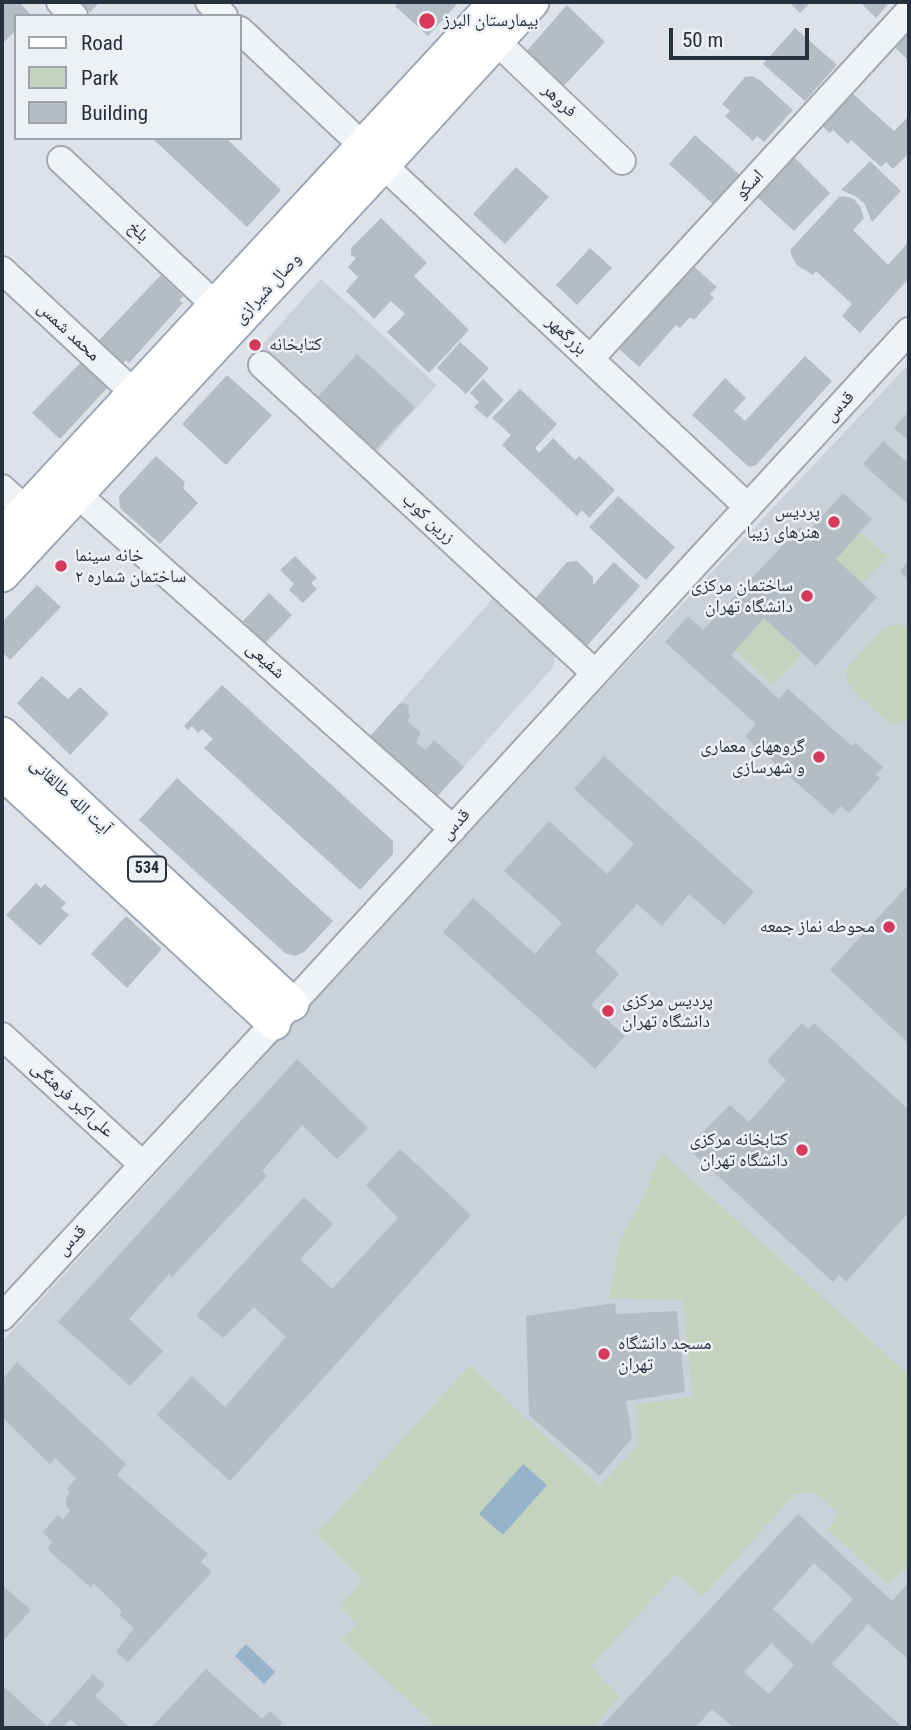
<!DOCTYPE html>
<html>
<head>
<meta charset="utf-8">
<style>
  body { margin:0 }
  #map { position:relative; width:911px; height:1730px; overflow:hidden; background:#dde2e8; font-family:"Roboto Condensed",sans-serif }
  canvas { display:block }
  .frame { position:absolute; inset:0; border:4px solid #263140; pointer-events:none }
  .legend { position:absolute; left:14px; top:14px; width:228px; height:126px; box-sizing:border-box; background:#edf1f6; border:2px solid #9da4ad; margin:0; padding:9px 12px; list-style:none; font-size:21px; color:#263140 }
  .legend li { display:flex; align-items:center; gap:14px; height:35px }
  .legend b { width:35px; border:2px solid #9da4ad }
  .scale { position:absolute; left:669px; top:28px; width:140px; height:32px; box-sizing:border-box; border:4px solid #263140; border-top:0; padding-left:9px; font-size:21px; line-height:24px; white-space:nowrap; color:#263140; -webkit-text-stroke:5px #edf1f6; paint-order:stroke }
</style>
</head>
<body>
<div id="map">
<canvas width="911" height="1730"></canvas>
<div class="frame"></div>
<ul class="legend">
<li><b style="height:9px;background:#fff"></b>Road</li>
<li><b style="height:19px;background:#c4d3be"></b>Park</li>
<li><b style="height:19px;background:#b4bcc5"></b>Building</li>
</ul>
<div class="scale">50 m</div>
</div>
<script>
const context = document.querySelector('canvas').getContext('2d');
context.lineJoin = 'round';
function fill(path, color) { context.fillStyle = color; context.fill(path, 'evenodd'); }
const shape = rows => new Path2D(rows.map(r => 'M' + r).join(''));
function trace(path, color, width, dash) { context.strokeStyle = color; context.lineWidth = width; context.lineCap = dash ? 'butt' : 'round'; context.setLineDash(dash || []); context.stroke(path); }
function drawText(font, color, halo, rows, align = 'center') {
  context.font = font + ' "Roboto Condensed","Noto Naskh Arabic",sans-serif'; context.lineWidth = 5; context.setLineDash([]); context.textBaseline = 'middle'; context.strokeStyle = halo; context.fillStyle = color; for (const [text, x, y, turn = 0] of rows) {
    context.save(); context.translate(x, y); context.rotate((+turn || 0) * Math.PI / 180); context.textAlign = isNaN(turn) ? turn : align; if (halo) context.strokeText(text, 0, 0); context.fillText(text, 0, 0); context.restore();
  }
}
fill(shape([
  [321,279,437,385,376,453,260,347],
  [909,364,909,1728,2,1728,2,1342,610,680],
  [495,596,555,650,554,666,433,801,366,741]
]), '#cbd1da');
fill(shape([
  [860,532,888,556,863,584,836,559],
  [764,618,802,654,773,686,735,650],
  [900,624,909,630,909,718,905,722,896,725,887,721,857,694,849,685,846,675,846,669,851,663,884,628,892,625],
  [661,1152,909,1375,909,1564,889,1585,828,1530,839,1514,816,1493,795,1494,703,1596,676,1574,591,1666,620,1697,593,1728,439,1728,342,1640,356,1625,341,1605,363,1581,317,1533,470,1365,535,1427,600,1486,636,1447,636,1404,692,1397,683,1300,609,1298,621,1238,645,1193]
]), '#c4d3be');
fill(shape([
  [523,1464,547,1485,503,1535,479,1514],
  [246,1644,275,1672,264,1684,235,1656]
]), '#95b3cb');
fill(shape([
  [2,2,19,2,32,16,16,16,16,30,2,44],
  [79,2,100,2,90,12],
  [399,2,459,2,428,36,395,6],
  [789,2,811,2,800,13],
  [864,2,890,2,876,18,862,4],
  [567,5,605,42,562,88,525,53],
  [909,25,909,61,892,45],
  [795,28,837,65,805,101,763,64],
  [752,76,761,81,793,110,764,142,757,136,753,141,725,116,730,111,722,104,745,77],
  [850,91,894,131,909,116,909,153,893,169,886,162,881,167,851,140,848,144,833,130,830,133,819,123],
  [695,135,740,175,713,204,669,164],
  [152,138,226,138,281,190,247,227],
  [793,156,830,193,794,231,755,195],
  [870,161,901,191,872,222,864,203,855,196,841,190],
  [516,167,549,197,505,244,473,214],
  [844,196,854,199,861,208,864,218,853,230,888,265,909,241,909,278,860,333,842,316,852,304,816,271,813,275,797,265,792,257,790,250,839,197],
  [381,218,427,263,414,276,469,330,429,373,387,332,405,314,391,301,374,319,346,291,358,277,348,267,356,258,351,255,351,248],
  [590,248,612,268,577,305,556,285],
  [691,264,717,287,710,294,714,298,694,320,690,317,680,328,676,325,639,367,618,348],
  [161,275,183,296,179,300,183,303,129,363,126,360,121,365,98,341],
  [460,342,489,368,466,394,437,368],
  [357,354,415,407,374,451,317,398],
  [805,356,832,381,756,465,749,467,692,415,725,378,746,398,734,411,745,421],
  [82,361,109,386,60,439,32,413],
  [227,375,272,415,226,465,182,424],
  [483,379,504,400,487,418,474,407,479,402,470,393],
  [520,389,557,424,535,448,539,453,553,438,575,460,579,456,615,490,589,518,582,510,577,516,502,445,511,435,492,418],
  [909,411,909,441,894,428],
  [883,441,909,464,909,505,863,464],
  [156,456,185,482,183,488,198,503,160,544,120,508,119,496],
  [843,493,872,519,836,559,877,597,816,666,764,618,731,655,779,699,788,689,852,746,855,743,883,767,876,775,880,778,849,813,841,806,833,815,745,737,756,724,665,642,688,616,703,630,800,527,807,533],
  [618,496,675,547,646,580,589,527],
  [295,556,317,578,311,583,317,589,303,603,289,590,294,584,280,570],
  [909,560,909,580,900,572],
  [577,561,593,577,593,585,614,562,640,586,585,648,534,600,567,562],
  [37,585,61,607,10,660,2,652,2,622],
  [269,593,292,615,265,643,243,621],
  [42,676,68,699,80,687,109,714,70,755,17,703],
  [222,685,393,841,393,854,360,890,204,748,213,739,202,729,198,733,192,726,188,730,184,726],
  [405,703,409,707,408,714,411,716,407,721,420,732,420,735,416,743,426,750,434,740,464,767,433,801,366,741,399,704],
  [604,756,754,892,724,925,689,894,662,926,637,904,595,951,619,974,591,1005,625,1036,595,1069,443,932,473,898,535,954,562,923,504,871,549,821,607,874,634,844,574,789],
  [177,778,333,921,304,952,295,956,285,953,139,820],
  [36,883,41,888,45,884,66,903,61,908,69,915,40,946,6,915],
  [909,884,909,1044,830,970],
  [126,916,162,949,127,988,91,954],
  [802,1023,808,1029,814,1023,909,1110,909,1212,846,1282,839,1275,833,1282,693,1153,698,1147,693,1142,730,1105,749,1122,786,1080,767,1061],
  [297,1059,368,1128,337,1159,302,1125,262,1171,267,1176,172,1277,169,1274,129,1319,163,1351,130,1386,58,1322],
  [400,1149,471,1215,230,1481,157,1415,192,1376,225,1407,286,1337,254,1307,223,1338,196,1315,304,1197,333,1224,300,1259,332,1289,398,1218,366,1185],
  [615,1303,616,1314,677,1311,685,1392,626,1401,632,1438,600,1476,529,1415,526,1316],
  [17,1362,126,1464,117,1475,208,1554,201,1562,212,1572,128,1662,116,1652,134,1628,119,1615,122,1611,94,1584,91,1588,47,1549,52,1542,43,1532,58,1515,63,1520,70,1510,66,1506,66,1499,70,1492,67,1489,76,1478,55,1458,50,1464,2,1417,2,1380],
  [798,1514,892,1601,909,1582,909,1660,868,1624,832,1664,903,1728,734,1728,712,1709,695,1728,600,1728],
  [814,1563,853,1599,812,1644,773,1609],
  [771,1643,794,1665,769,1694,744,1672],
  [2,1585,31,1610,2,1642],
  [206,1669,262,1719,270,1711,282,1722,279,1728,151,1728],
  [93,1674,105,1685,95,1696,130,1728,80,1728,70,1719,63,1728,2,1728,2,1685,47,1726]
]), '#b4bcc5');
const minor = shape([
  [60,2,74,16],
  [209,2,224,16],
  [240,30,363,146],
  [496,41,622,161],
  [61,160,215,305],
  [383,165,748,507],
  [2,270,134,393],
  [590,359,909,11],
  [262,365,595,673],
  [2,488,26,510],
  [77,494,453,829],
  [2,1036,143,1165],
  [2,1317,292,1004,909,331]
]);
const major = shape([
  [2,536,496,2],
  [2,575,383,165,532,2],
  [2,734,292,1004],
  [2,772,274,1023]
]);
trace(minor, '#a2a9b2', 30);
trace(major, '#9ca7b5', 37);
trace(minor, '#f0f3f6', 26);
trace(major, '#fff', 33);
for (const [x, y, r, color] of [
  [427,21,9,"#d7395a"],
  [255,345,7,"#d7395a"],
  [834,522,7,"#d7395a"],
  [61,566,7,"#d7395a"],
  [807,596,7,"#d7395a"],
  [819,757,7,"#d7395a"],
  [889,927,7,"#d7395a"],
  [608,1011,7,"#d7395a"],
  [802,1150,7,"#d7395a"],
  [604,1354,7,"#d7395a"]
]) { const dot = new Path2D(); dot.arc(x, y, r, 0, 2 * Math.PI); context.fillStyle = color; context.fill(dot); trace(dot, '#edf1f6', 2.5); }
for (const [x, y, w] of [
  [147,869,38]
]) { const box = new Path2D(); box.roundRect(x - w / 2, y - 12.5, w, 25, 5); context.fillStyle = '#edf1f6'; context.fill(box); trace(box, '#263140', 2); }
drawText('bold 16px', '#263140', null, [
  ["534",147,869]
]);
drawText('18px', '#263140', '#edf1f6', [
  ["بیمارستان البرز",443,21],
  ["کتابخانه",269,345],
  ["پردیس",820,512,"right"],
  ["هنرهای زیبا",820,533,"right"],
  ["خانه سینما",75,556],
  ["ساختمان شماره ۲",75,577],
  ["ساختمان مرکزی",793,586,"right"],
  ["دانشگاه تهران",793,607,"right"],
  ["گروههای معماری",805,747,"right"],
  ["و شهرسازی",805,768,"right"],
  ["محوطه نماز جمعه",875,927,"right"],
  ["پردیس مرکزی",622,1001],
  ["دانشگاه‌ تهران",622,1022],
  ["کتابخانه مرکزی",788,1140,"right"],
  ["دانشگاه تهران",788,1161,"right"],
  ["مسجد دانشگاه",618,1344],
  ["تهران",618,1365]
], 'left');
drawText('18px', '#263140', '#edf1f6', [
  ["فروهر",559,101,44],
  ["اسکو",750,185,-47],
  ["بلخ",138,232,43],
  ["وصال شیرازی",268,289,-47],
  ["محمد شمس",68,332,43],
  ["بزرگمهر",566,336,43],
  ["قدس",840,407,-47],
  ["زرین کوب",428,519,43],
  ["شفیعی",265,661,42],
  ["آیت الله طالقانی",70,797,43],
  ["قدس",456,825,-48],
  ["علی‌اکبر فرهنگی",72,1100,42],
  ["قدس",72,1241,-47]
]);
</script>
</body>
</html>
